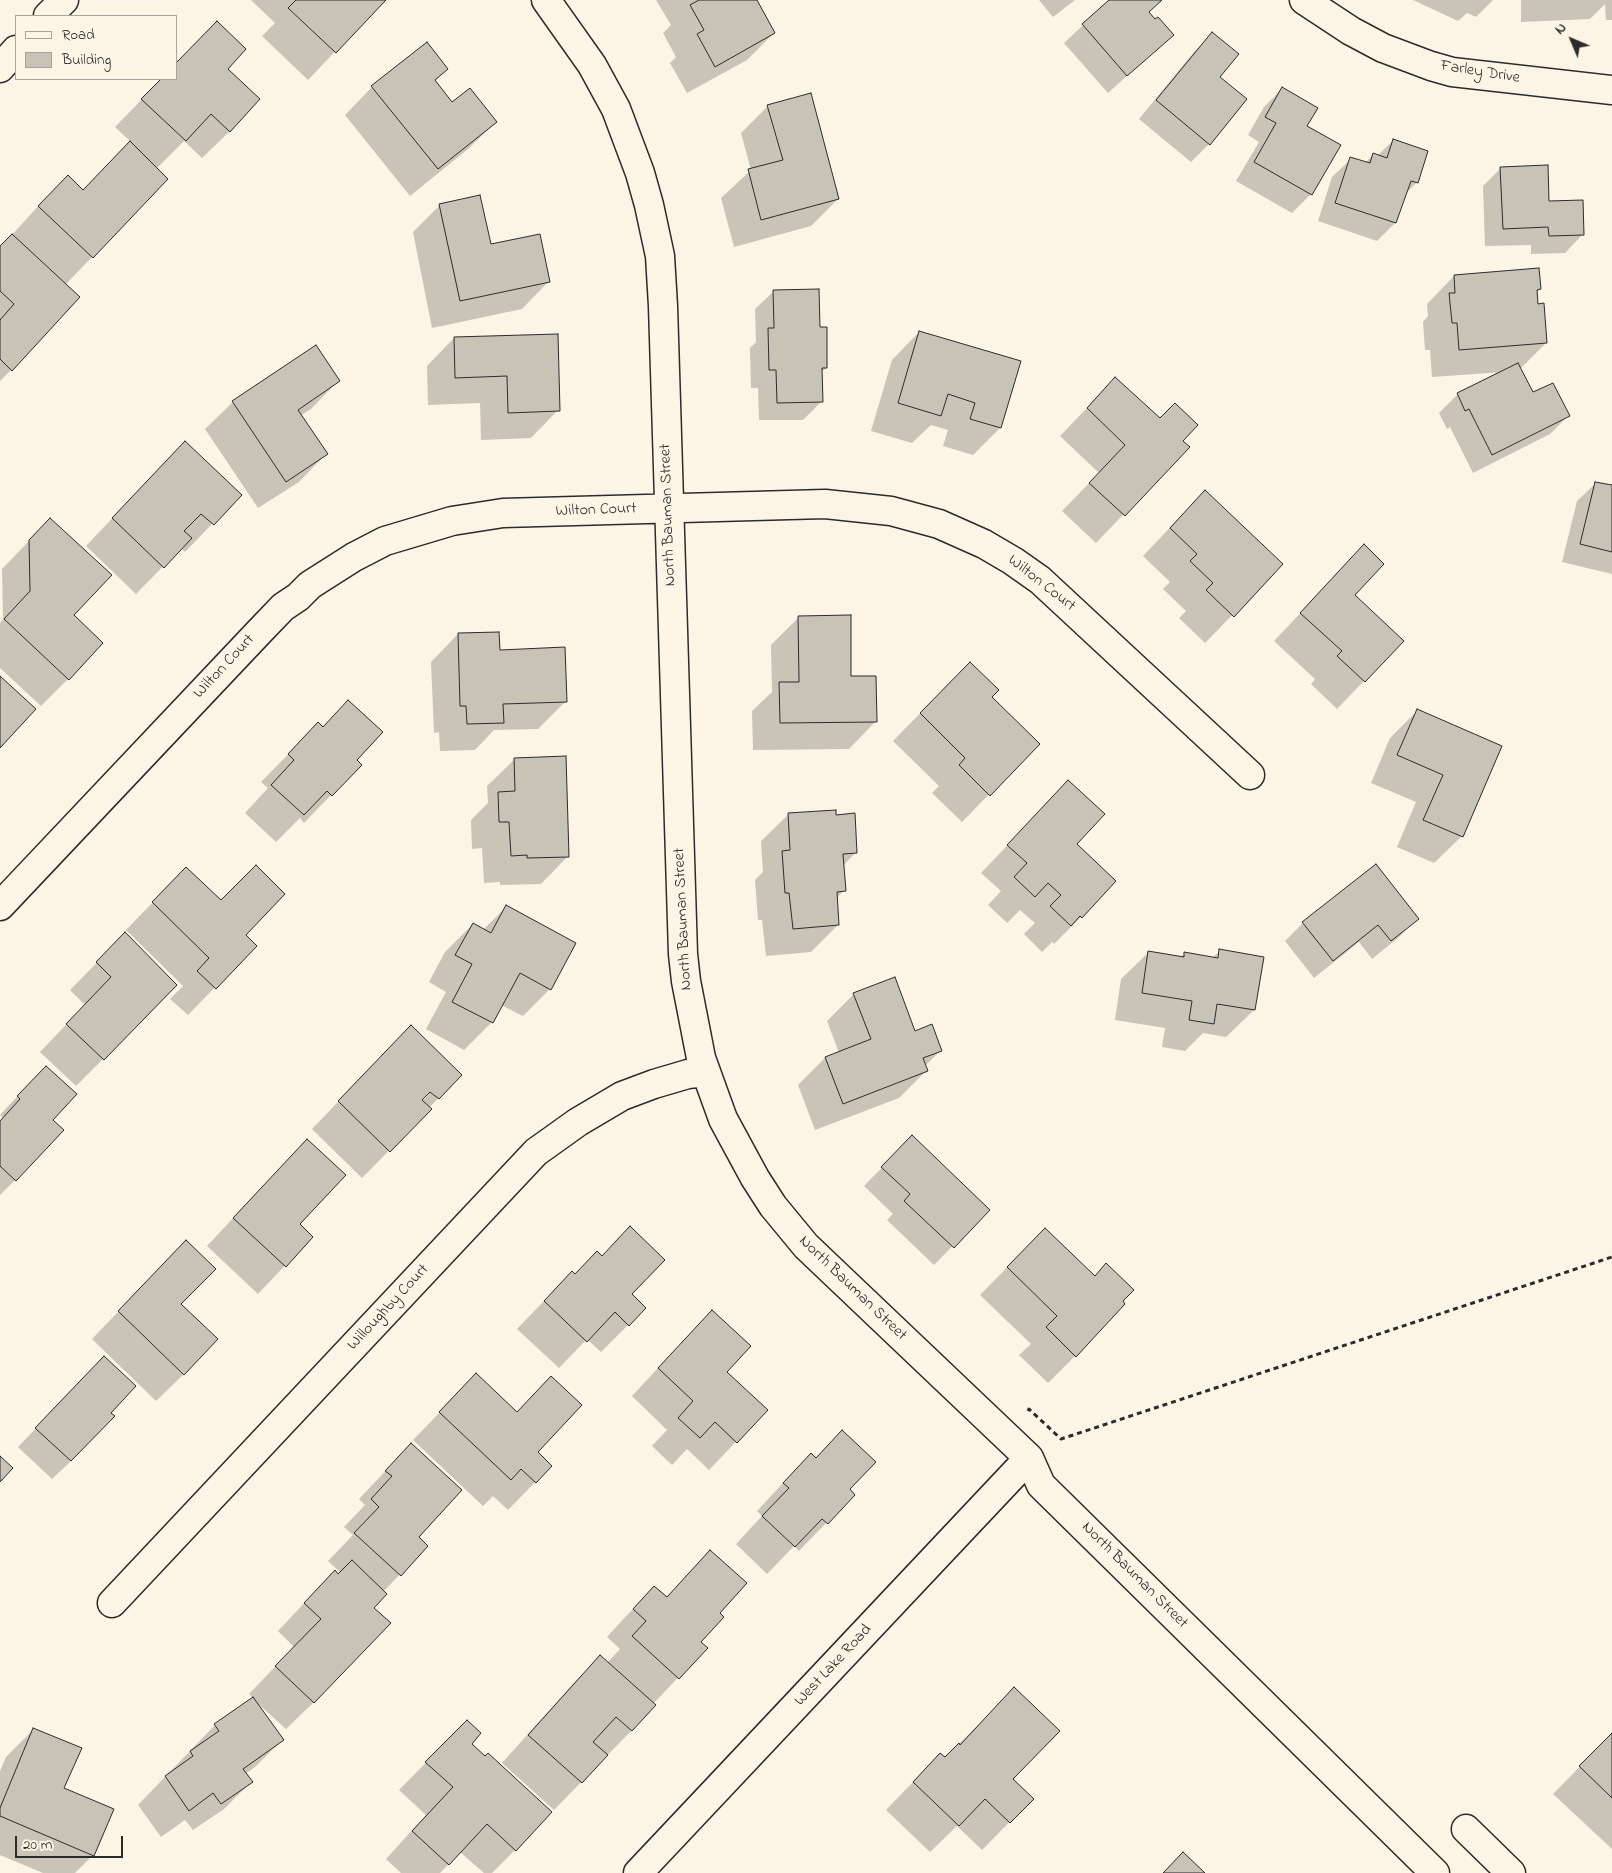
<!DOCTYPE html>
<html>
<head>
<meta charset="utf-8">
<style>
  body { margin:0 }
  #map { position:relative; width:1612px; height:1873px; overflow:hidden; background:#fcf5e5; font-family:"Indie Flower",sans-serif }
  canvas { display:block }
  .legend { position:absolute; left:15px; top:15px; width:162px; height:65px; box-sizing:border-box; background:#fcf5e5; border:1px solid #a8a49b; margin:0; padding:6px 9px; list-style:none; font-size:15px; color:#2b2b2b }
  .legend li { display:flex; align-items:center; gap:10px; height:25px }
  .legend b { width:25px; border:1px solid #a8a49b }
  .north { position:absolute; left:1547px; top:15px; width:50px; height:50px; -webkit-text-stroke:4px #fcf5e5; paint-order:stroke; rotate:315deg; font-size:14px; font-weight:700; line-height:20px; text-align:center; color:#2b2b2b }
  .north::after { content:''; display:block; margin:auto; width:18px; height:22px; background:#2b2b2b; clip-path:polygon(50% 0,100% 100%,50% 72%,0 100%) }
  .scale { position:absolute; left:15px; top:1836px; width:108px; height:22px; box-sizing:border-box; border:2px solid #2b2b2b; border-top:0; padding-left:6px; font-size:15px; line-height:18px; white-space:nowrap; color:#2b2b2b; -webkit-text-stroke:4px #fcf5e5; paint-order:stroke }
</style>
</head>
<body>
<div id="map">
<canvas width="1612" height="1873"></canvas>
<ul class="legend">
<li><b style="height:6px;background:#fcf5e5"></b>Road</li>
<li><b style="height:14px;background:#c8c3b7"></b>Building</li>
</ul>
<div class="north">N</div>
<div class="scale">20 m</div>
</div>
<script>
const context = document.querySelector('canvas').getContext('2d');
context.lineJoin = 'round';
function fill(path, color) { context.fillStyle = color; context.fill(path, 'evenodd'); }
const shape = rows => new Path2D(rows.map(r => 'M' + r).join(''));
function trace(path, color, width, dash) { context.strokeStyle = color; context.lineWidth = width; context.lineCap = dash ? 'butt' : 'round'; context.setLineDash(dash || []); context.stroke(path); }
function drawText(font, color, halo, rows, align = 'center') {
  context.font = font + ' "Indie Flower",sans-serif'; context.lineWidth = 4; context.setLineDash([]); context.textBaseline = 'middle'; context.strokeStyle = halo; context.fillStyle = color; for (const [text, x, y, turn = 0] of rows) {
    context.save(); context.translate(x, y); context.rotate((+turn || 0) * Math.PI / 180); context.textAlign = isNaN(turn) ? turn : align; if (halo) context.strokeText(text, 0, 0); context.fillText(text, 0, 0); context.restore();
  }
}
fill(shape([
  [251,0,384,0,308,80,262,36,275,23],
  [656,0,756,0,774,33,747,60,687,93,670,63,676,57,663,33,671,25],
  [1039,0,1075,0,1053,17],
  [1110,0,1161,0,1148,13,1172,35,1108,93,1064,43],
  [1413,0,1493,0,1476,17,1467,13,1458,21],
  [1521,0,1612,0,1612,20,1606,20,1605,4,1590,19,1521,22],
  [1212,34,1219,77,1246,99,1209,144,1191,162,1139,119,1194,52],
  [226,69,230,131,202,158,184,141,156,169,92,257,65,285,11,370,0,381,0,248,40,204,83,191,131,142,115,127,162,79,176,79],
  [447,69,434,82,452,104,496,122,468,149,410,196,345,115,372,87],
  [1282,89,1305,126,1339,145,1311,194,1292,213,1236,181,1259,142,1248,135,1264,107],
  [768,106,838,199,811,226,734,247,721,198,751,170,741,133],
  [1393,141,1427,152,1416,183,1405,194,1395,223,1377,241,1318,221,1332,177,1351,159,1365,163,1373,155,1377,156],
  [1501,168,1583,234,1565,253,1531,254,1531,245,1485,246,1483,186],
  [440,205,490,245,549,281,522,309,432,328,413,232],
  [1454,276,1540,289,1536,293,1546,343,1520,369,1532,394,1568,416,1550,434,1473,473,1450,427,1447,429,1439,413,1458,394,1503,372,1432,377,1430,350,1425,350,1423,322,1428,316,1427,304],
  [774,291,819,328,826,368,821,373,822,401,803,420,759,420,758,388,751,388,750,348,756,342,755,309],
  [919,332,1000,428,973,455,943,446,948,430,931,425,912,443,871,431,892,360],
  [454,338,558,410,531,438,481,440,480,403,428,405,427,366],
  [1115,379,1188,447,1096,543,1062,511,1099,473,1060,436],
  [338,381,311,409,300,416,326,454,299,482,258,508,205,429,233,402],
  [158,470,240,495,185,552,181,548,136,594,86,546],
  [1596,483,1610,486,1612,483,1612,574,1562,562,1577,501],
  [50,519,72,616,68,679,41,706,0,668,0,623,3,619,2,569],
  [1178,519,1282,564,1205,643,1179,618,1186,611,1163,589,1170,582,1143,556],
  [1364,546,1353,595,1402,641,1337,709,1311,684,1315,679,1274,641],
  [798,618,850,678,876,721,849,749,753,750,752,711,772,692,771,645],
  [458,634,499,652,566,701,538,729,494,730,475,750,440,751,439,732,434,733,431,662],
  [942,691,990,697,1038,744,962,822,932,793,939,786,893,741],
  [1417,711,1501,747,1462,836,1434,863,1397,847,1416,802,1371,783,1390,738],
  [318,724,360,765,304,823,300,818,276,842,245,813,268,788,261,782],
  [515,759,568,856,541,884,500,885,500,882,484,883,482,848,472,849,471,820,488,803,487,786],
  [1068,782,1081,917,1054,944,1052,942,1042,952,1024,934,1035,923,1020,910,1007,923,988,905,1001,891,981,873],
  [789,814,835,816,856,852,843,866,844,890,837,898,838,925,811,952,766,956,762,920,758,920,755,880,763,872,761,841],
  [159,896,244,935,255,946,188,1015,170,999,183,986,126,930],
  [506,907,550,989,523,1016,501,1005,492,1022,464,1050,426,1029,446,992,429,982,445,952,473,924,483,930],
  [1417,919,1399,937,1372,959,1359,942,1314,978,1285,941,1303,923],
  [125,934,103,1059,76,1086,40,1052,85,1005,70,990],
  [1220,951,1263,958,1254,1010,1226,1037,1203,1033,1185,1051,1162,1047,1165,1028,1115,1020,1121,979,1149,952,1180,958,1184,954,1212,958],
  [854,994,941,1050,925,1066,927,1070,899,1098,815,1130,798,1085,825,1058,839,1053,827,1021],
  [384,1054,460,1075,429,1108,430,1109,362,1178,312,1129],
  [426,1094,429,1094,419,1105,417,1103],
  [27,1086,52,1120,15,1180,0,1195,0,1122,3,1118,0,1115],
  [912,1137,988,1210,934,1265,887,1220,893,1214,864,1186],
  [280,1168,298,1224,312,1237,258,1294,207,1246],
  [1045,1229,1075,1356,1048,1383,1019,1355,1031,1344,980,1295],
  [601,1257,631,1294,645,1308,601,1352,587,1339,559,1368,517,1329,572,1272,575,1275],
  [159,1269,180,1304,184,1374,156,1401,92,1339],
  [685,1339,726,1372,766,1410,709,1470,687,1449,672,1465,652,1446,667,1430,632,1396],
  [476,1375,516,1413,551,1378,536,1452,551,1466,508,1510,493,1496,483,1506,413,1440],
  [86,1376,71,1461,52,1479,18,1447],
  [842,1432,848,1489,853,1495,799,1551,794,1546,767,1574,736,1544,762,1516,757,1511,784,1482,815,1459],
  [411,1444,417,1537,427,1546,383,1592,314,1702,286,1729,255,1701,282,1740,255,1767,245,1774,251,1782,224,1809,193,1830,185,1820,161,1837,138,1805,215,1725,253,1698,249,1694,294,1647,278,1631,308,1599,341,1573,328,1561,353,1535,344,1527,365,1505,359,1499],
  [710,1551,718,1613,699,1642,706,1648,653,1704,654,1705,631,1731,554,1810,502,1763,573,1684,600,1657,607,1663,620,1649,607,1637,627,1615,655,1588,666,1598],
  [987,1716,1012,1779,1032,1799,982,1850,957,1826,930,1852,886,1810,940,1754,944,1759],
  [467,1721,470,1744,515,1850,492,1873,484,1873,460,1852,440,1873,401,1873,386,1859,426,1815,399,1790],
  [33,1730,93,1855,75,1873,43,1873,0,1855,0,1771,6,1757],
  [1612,1734,1612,1849,1553,1794]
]), '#0003');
const building = shape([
  [296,0,386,0,336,53,288,8,296,0],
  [699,0,757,0,775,33,715,67,697,34,704,30,690,5,699,0],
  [1109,0,1162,0,1149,12,1155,19,1158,17,1174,35,1127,76,1082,24,1109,0],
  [217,21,246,49,228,69,260,99,230,132,211,114,186,141,141,99,161,79,176,79,176,63,217,21],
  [1212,32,1239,54,1220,77,1247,99,1210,145,1156,100,1212,32],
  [427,42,448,69,435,80,452,102,470,88,497,122,438,169,371,86,427,42],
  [1282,87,1318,108,1307,126,1341,145,1312,195,1254,162,1276,123,1265,117,1282,87],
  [811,93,839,199,761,220,748,169,783,160,767,105,811,93],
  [1393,139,1428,151,1418,183,1411,181,1396,223,1335,203,1350,157,1370,163,1373,153,1387,158,1393,139],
  [130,141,168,179,93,258,38,206,68,175,83,190,130,141],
  [1548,165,1549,201,1583,200,1584,235,1549,236,1548,227,1503,229,1500,167,1548,165],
  [480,195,491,244,540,234,550,282,460,301,439,204,480,195],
  [12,234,80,297,12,371,0,359,0,320,14,304,0,291,0,246,12,234],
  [1539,268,1541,289,1537,290,1538,304,1544,303,1547,343,1459,350,1457,323,1452,323,1449,293,1455,293,1454,275,1539,268],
  [819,289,820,327,827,327,827,368,822,368,823,402,777,403,776,370,769,370,768,328,774,328,773,290,819,289],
  [919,331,1021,361,1001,428,970,419,975,403,948,394,941,416,898,403,919,331],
  [558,334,560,411,508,413,507,376,455,378,454,337,558,334],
  [316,345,340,381,298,410,328,454,286,482,232,401,316,345],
  [1518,363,1533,392,1553,383,1570,416,1492,455,1469,409,1465,411,1457,393,1518,363],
  [1115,377,1160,418,1175,403,1198,425,1183,441,1190,447,1125,516,1089,483,1125,445,1087,408,1115,377],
  [185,441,242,495,214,525,201,514,184,531,192,538,164,568,112,518,185,441],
  [1595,482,1612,485,1612,552,1580,544,1595,482],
  [1205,490,1283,564,1234,617,1206,590,1213,583,1190,561,1197,554,1170,528,1205,490],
  [50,518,112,575,74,615,103,643,69,680,4,619,30,591,29,540,50,518],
  [1364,544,1384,564,1355,595,1404,641,1365,682,1337,656,1342,651,1300,613,1364,544],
  [851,615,851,676,876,676,877,722,780,723,779,682,799,682,798,616,851,615],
  [499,632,500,650,565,647,567,702,503,704,504,723,467,724,466,706,460,706,458,633,499,632],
  [970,662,999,690,992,697,1040,744,990,796,959,765,965,758,920,713,970,662],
  [0,676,36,709,0,748,0,676],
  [348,700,383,732,357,760,362,765,332,796,327,791,304,815,271,785,294,760,288,754,318,722,323,727,348,700],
  [1417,709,1502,746,1463,837,1423,820,1443,775,1397,755,1417,709],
  [566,756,569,857,527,858,527,855,511,856,509,822,499,822,498,792,515,791,514,758,566,756],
  [1068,780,1105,814,1077,844,1116,881,1082,918,1080,916,1071,926,1050,906,1061,895,1048,883,1035,897,1014,877,1027,863,1007,845,1068,780],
  [836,810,836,815,855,813,857,853,843,854,846,891,837,892,839,925,793,929,789,893,785,893,782,851,790,850,788,813,836,810],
  [1376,864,1419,919,1391,941,1378,925,1333,961,1302,922,1376,864],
  [256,865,285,894,246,935,257,946,216,989,197,971,209,958,152,902,186,867,221,900,256,865],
  [506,905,576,943,551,990,520,973,493,1023,452,1002,472,964,455,955,473,923,491,933,506,905],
  [125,932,177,985,104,1060,66,1024,111,977,96,962,125,932],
  [1219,949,1264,957,1255,1010,1217,1004,1214,1024,1189,1020,1192,1001,1142,993,1148,951,1184,957,1184,952,1218,958,1219,949],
  [895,977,915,1031,932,1024,942,1051,923,1058,928,1071,843,1104,825,1057,871,1039,853,993,895,977],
  [411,1025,462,1075,439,1099,430,1092,422,1100,432,1109,390,1152,338,1101,411,1025],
  [46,1066,77,1094,53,1120,64,1130,16,1181,0,1166,0,1121,20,1099,17,1096,46,1066],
  [912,1135,990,1210,954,1248,904,1201,910,1194,881,1167,912,1135],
  [307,1139,346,1175,300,1224,313,1237,286,1267,233,1218,307,1139],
  [630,1226,665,1260,632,1294,646,1308,629,1326,615,1312,587,1342,544,1301,572,1271,575,1274,597,1251,602,1256,630,1226],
  [1045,1228,1095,1276,1106,1263,1134,1290,1123,1301,1125,1304,1076,1357,1046,1327,1057,1316,1007,1267,1045,1228],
  [186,1240,216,1269,181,1304,218,1339,184,1375,118,1311,186,1240],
  [712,1310,751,1346,727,1372,768,1410,737,1443,715,1422,700,1438,678,1418,693,1401,658,1368,712,1310],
  [104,1356,136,1386,111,1413,115,1416,71,1461,35,1428,104,1356],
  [476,1373,517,1412,551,1376,582,1405,538,1452,552,1466,536,1483,521,1469,511,1480,439,1412,476,1373],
  [842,1430,876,1462,850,1489,855,1495,828,1524,822,1519,795,1547,762,1516,789,1488,783,1483,811,1453,816,1458,842,1430],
  [411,1443,462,1490,419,1537,428,1546,401,1576,354,1533,379,1507,371,1499,392,1476,385,1471,411,1443],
  [0,1456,13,1468,0,1482,0,1456],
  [710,1550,747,1583,720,1613,724,1617,701,1642,708,1648,679,1679,632,1636,646,1621,633,1609,654,1586,667,1597,710,1550],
  [352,1560,387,1594,374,1608,391,1623,314,1703,275,1666,321,1619,304,1603,335,1570,338,1574,352,1560],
  [600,1655,656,1705,632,1731,616,1717,593,1742,608,1755,582,1783,528,1735,600,1655],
  [1014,1687,1060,1731,1013,1779,1034,1799,1010,1823,985,1799,959,1826,913,1782,940,1753,945,1757,959,1743,960,1745,1014,1687],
  [253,1697,284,1740,243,1769,253,1782,221,1804,213,1793,189,1811,165,1776,193,1756,190,1751,219,1731,214,1724,253,1697],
  [467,1720,481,1733,472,1744,485,1756,488,1753,552,1812,516,1851,487,1824,449,1865,412,1831,453,1787,425,1762,467,1720],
  [33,1728,82,1748,64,1788,114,1809,94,1856,0,1816,0,1808,33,1728],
  [1612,1733,1612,1798,1579,1766,1612,1733],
  [1183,1852,1205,1873,1163,1873,1183,1852]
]);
fill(building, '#c8c3b7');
trace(building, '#2b2b2b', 1);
const minor = shape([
  [546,0,592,65,616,109,640,173,649,205,660,256,663,306,683,954,686,981,701,1058,723,1119,755,1178,773,1206,806,1246,1029,1458,1041,1485,1435,1873],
  [1304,0,1351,31,1383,48,1431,66,1452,72,1612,90],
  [48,16,64,0],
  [0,68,16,50],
  [0,906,259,632,283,607,298,597,310,585,354,557,385,541,452,521,503,513,825,504,891,511,939,524,984,544,1013,561,1040,580,1250,775],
  [112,1603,536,1152,578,1122,622,1096,654,1084,688,1074,706,1072],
  [1466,1829,1511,1873],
  [638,1873,1029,1458]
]);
trace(minor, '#2b2b2b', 31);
trace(shape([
  [1028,1411,1029,1409,1061,1439,1612,1257]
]), '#2b2b2b', 3, [5, 4]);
trace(minor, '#fcf5e5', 28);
drawText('16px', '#2b2b2b', '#fcf5e5', [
  ["Farley Drive",1480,73,9],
  ["Wilton Court",596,511,-2],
  ["North Bauman Street",669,515,-92],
  ["Wilton Court",1041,584,38],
  ["Wilton Court",225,667,-47],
  ["North Bauman Street",684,919,-93],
  ["North Bauman Street",852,1289,44],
  ["Willoughby Court",389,1308,-47],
  ["North Bauman Street",1134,1576,45],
  ["West Lake Road",834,1666,-47]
]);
</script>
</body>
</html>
